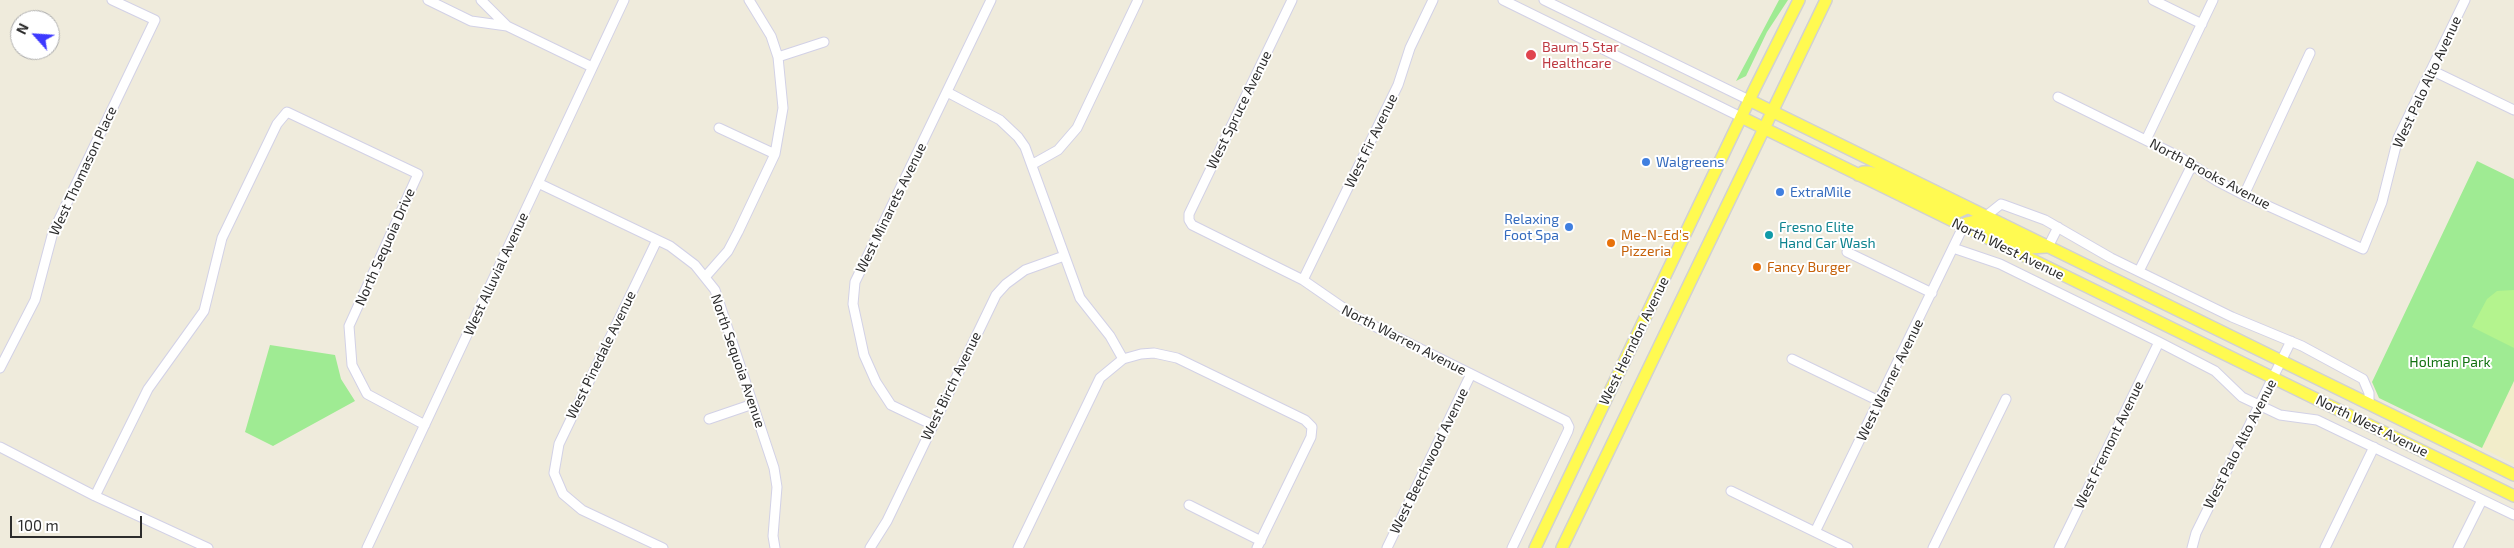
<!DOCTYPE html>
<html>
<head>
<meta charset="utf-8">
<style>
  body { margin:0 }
  #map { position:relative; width:2514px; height:548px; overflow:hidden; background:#efebdc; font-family:"Exo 2",sans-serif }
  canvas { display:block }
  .north { position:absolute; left:10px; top:10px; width:50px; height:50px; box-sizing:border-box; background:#fff; border:1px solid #ababab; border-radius:50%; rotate:296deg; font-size:14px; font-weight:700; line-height:20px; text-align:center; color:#2c2c2c }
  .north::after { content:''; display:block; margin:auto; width:18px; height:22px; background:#3d39ff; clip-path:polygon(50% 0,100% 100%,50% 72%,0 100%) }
  .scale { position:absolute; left:10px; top:516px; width:132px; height:22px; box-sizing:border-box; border:2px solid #2c2c2c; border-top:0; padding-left:6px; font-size:15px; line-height:18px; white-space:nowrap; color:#2c2c2c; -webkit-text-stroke:4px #fff; paint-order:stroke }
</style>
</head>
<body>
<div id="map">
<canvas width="2514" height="548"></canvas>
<div class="north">N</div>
<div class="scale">100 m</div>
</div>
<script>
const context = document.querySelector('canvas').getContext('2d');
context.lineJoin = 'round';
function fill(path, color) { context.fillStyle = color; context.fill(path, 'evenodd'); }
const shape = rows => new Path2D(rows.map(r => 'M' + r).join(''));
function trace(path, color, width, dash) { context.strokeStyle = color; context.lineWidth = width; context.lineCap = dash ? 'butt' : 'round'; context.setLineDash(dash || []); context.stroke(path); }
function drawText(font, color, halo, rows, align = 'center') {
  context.font = font + ' "Exo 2",sans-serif'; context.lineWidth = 4; context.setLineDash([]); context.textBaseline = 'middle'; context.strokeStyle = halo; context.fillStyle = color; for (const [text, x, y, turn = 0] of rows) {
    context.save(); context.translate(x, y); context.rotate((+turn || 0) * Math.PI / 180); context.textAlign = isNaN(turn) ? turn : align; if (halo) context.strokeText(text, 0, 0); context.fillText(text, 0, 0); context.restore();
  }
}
fill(shape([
  [2514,381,2514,464,2482,448]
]), '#f2edca');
fill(shape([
  [1779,0,1788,0,1767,32,1746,76,1736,81],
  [2477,161,2514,179,2514,381,2482,448,2379,398,2372,382],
  [270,345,335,355,341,379,355,401,273,446,245,432]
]), '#9feb93');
fill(shape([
  [2514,290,2514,348,2472,327,2487,299,2497,291]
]), '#b4f48e');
const minor = shape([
  [428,0,471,21,507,26,592,67],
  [481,0,507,26],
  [749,0,771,36,778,57],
  [1292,0,1189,214,1189,220,1192,225,1303,280,1358,318,1566,421,1569,427,1568,431,1512,548],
  [1503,0,1741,117],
  [1544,0,1749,100],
  [2153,0,2202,24],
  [2431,70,2514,110],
  [947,92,1000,120,1018,137,1025,147,1080,298,1110,336,1123,359],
  [2058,97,2178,156,2217,181,2244,195,2363,249,2382,202,2398,138,2465,0],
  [719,128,775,154],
  [2146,140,2213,0],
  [1033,164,1058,150,1077,128,1138,0],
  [538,183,670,246,695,265,715,290,774,468,777,487,773,536,775,548],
  [2244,195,2310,53],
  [1986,216,2001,204,2004,205,2045,220,2111,258,2232,317,2302,346,2363,379,2369,393,2369,404],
  [657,240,559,444,554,473,563,494,582,510,663,548],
  [2048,247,2058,227],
  [1953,248,2000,264,2159,342,2215,371,2242,397,2280,415,2317,420,2514,515],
  [1847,252,1932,293],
  [2139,271,2192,165],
  [706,276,728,251,738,232,775,154,783,108,778,57,824,42],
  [1303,280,1398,85,1410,48,1433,0],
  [1792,359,1879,401],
  [0,368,35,300,53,232,155,20,112,0],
  [709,419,753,404],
  [933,425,891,405,876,382,864,355,853,304,855,282,991,0],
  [0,447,95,496,208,548],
  [1731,491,1848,548],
  [95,496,148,389,204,311,222,238,277,124,287,112,418,174,349,326,352,365,367,394,425,425],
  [1189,505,1261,541],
  [1815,532,1963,227],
  [367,548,624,0],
  [870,548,887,521,996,295,1006,284,1025,270,1064,256],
  [1018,548,1100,378,1123,359,1141,354,1154,353,1177,358,1305,420,1312,427,1311,437,1257,548],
  [1387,548,1471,374],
  [1933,548,2006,399],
  [2059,548,2159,342],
  [2192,548,2196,533,2291,341],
  [2325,548,2374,447],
  [2458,548,2482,500]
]);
const major = shape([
  [1749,100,2514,475],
  [1741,117,2514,496],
  [1858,175,1863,172,1869,172,1885,177,1915,191,1929,191],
  [1914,199,1930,201,1958,212,1967,208],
  [1963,227,1966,223,1975,221,2030,248,2046,247],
  [1535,548,1755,88,1799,0],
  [1562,548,1826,0]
]);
trace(minor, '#d2d1e6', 11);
trace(major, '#d1d1d1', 14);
trace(minor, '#fff', 9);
trace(major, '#fffa51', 11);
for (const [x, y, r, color] of [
  [1531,55,6,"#e0444e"],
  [1646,162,5,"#3f7fe0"],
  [1780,192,5,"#3f7fe0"],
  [1569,227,5,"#3f7fe0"],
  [1769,235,5,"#0f9aa8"],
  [1611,243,5,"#e8710a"],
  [1757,267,5,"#e8710a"]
]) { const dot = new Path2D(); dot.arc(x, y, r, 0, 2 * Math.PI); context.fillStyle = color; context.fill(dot); trace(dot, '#fff', 2); }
drawText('14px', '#be3a42', '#fff', [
  ["Baum 5 Star",1542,47],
  ["Healthcare",1542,63]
], 'left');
drawText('14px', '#2c2c2c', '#fff', [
  ["West Palo Alto Avenue",2427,82,-65],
  ["West Spruce Avenue",1239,110,-64],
  ["West Fir Avenue",1371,141,-64],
  ["West Thomason Place",83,171,-65],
  ["North Brooks Avenue",2210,174,28],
  ["West Minarets Avenue",891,208,-64],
  ["North Sequoia Drive",385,247,-66],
  ["North West Avenue",2008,249,26],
  ["West Alluvial Avenue",496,274,-65],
  ["North Warren Avenue",1404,340,27],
  ["West Herndon Avenue",1634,341,-64],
  ["West Pinedale Avenue",601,355,-64],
  ["North Sequoia Avenue",738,361,71],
  ["West Warner Avenue",1890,380,-64],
  ["West Birch Avenue",951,386,-64],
  ["North West Avenue",2372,426,26],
  ["West Palo Alto Avenue",2240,444,-63],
  ["West Fremont Avenue",2109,445,-64],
  ["West Beechwood Avenue",1429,461,-64]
]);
drawText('14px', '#366cbe', '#fff', [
  ["Walgreens",1656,162],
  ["ExtraMile",1790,192],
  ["Relaxing",1559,219,"right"],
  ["Foot Spa",1559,235,"right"]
], 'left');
drawText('14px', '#0d838f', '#fff', [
  ["Fresno Elite",1779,227],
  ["Hand Car Wash",1779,243]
], 'left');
drawText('14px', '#c56008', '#fff', [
  ["Me-N-Ed's",1621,235],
  ["Pizzeria",1621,251],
  ["Fancy Burger",1767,267]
], 'left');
drawText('14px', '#137212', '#fff', [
  ["Holman Park",2450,362]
]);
</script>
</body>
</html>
